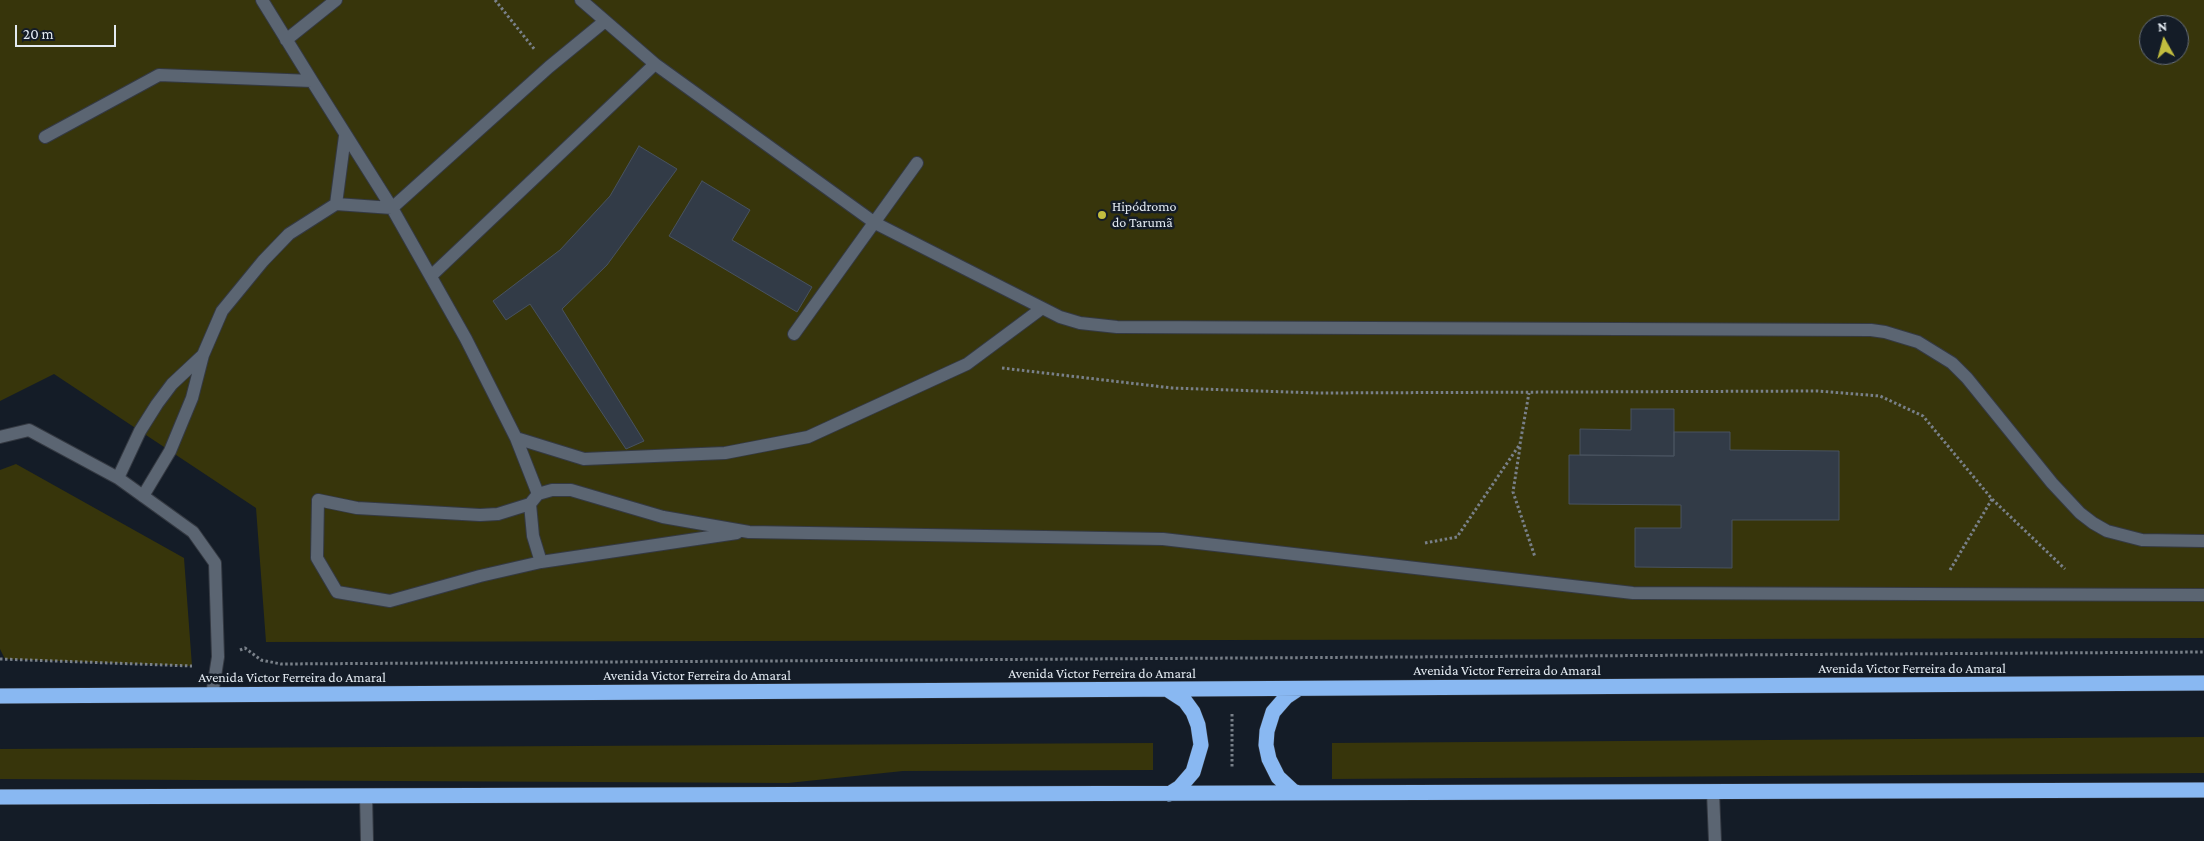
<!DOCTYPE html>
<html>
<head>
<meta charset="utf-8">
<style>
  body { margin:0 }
  #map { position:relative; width:2204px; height:841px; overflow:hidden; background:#141c27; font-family:"Crimson Pro",serif }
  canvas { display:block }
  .north { position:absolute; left:2139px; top:15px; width:50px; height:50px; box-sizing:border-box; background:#141c27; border:1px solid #676e78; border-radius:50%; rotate:353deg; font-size:14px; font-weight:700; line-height:20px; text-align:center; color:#e3eaf1 }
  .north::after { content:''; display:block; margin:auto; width:18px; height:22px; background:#c2bd3f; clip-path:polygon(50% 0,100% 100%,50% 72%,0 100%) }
  .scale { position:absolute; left:15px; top:25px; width:101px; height:22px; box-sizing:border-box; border:2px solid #e3eaf1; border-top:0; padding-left:6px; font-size:15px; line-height:18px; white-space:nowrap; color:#e3eaf1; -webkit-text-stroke:4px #141c27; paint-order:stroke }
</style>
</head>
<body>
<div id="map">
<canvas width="2204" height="841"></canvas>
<div class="north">N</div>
<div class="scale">20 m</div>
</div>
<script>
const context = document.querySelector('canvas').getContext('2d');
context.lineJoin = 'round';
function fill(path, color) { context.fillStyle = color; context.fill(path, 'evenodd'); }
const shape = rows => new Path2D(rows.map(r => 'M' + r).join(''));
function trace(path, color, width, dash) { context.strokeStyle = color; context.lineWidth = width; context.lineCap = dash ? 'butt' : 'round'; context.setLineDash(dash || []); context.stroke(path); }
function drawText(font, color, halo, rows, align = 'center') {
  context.font = font + ' "Crimson Pro",serif'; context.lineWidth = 5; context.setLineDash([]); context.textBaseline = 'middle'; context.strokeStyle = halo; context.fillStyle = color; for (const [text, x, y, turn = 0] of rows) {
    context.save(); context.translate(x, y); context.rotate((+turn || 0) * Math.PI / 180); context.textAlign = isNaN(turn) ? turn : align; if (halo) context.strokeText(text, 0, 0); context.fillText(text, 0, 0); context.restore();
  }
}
fill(shape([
  [0,0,2204,0,2204,638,266,642,256,508,54,374,0,401],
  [2149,25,2179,25,2179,55,2149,55],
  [16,464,184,558,192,666,5,659,0,649,0,470],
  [2204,737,2204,773,1332,779,1332,743],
  [1153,743,1153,770,903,771,788,783,0,779,0,749]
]), '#37350b');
const building = shape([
  [639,146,677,169,607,265,562,309,644,441,626,449,530,304,506,320,493,301,560,250,610,196,639,146],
  [702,181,750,210,732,240,812,287,797,312,669,236,702,181],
  [1631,409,1674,409,1674,456,1580,455,1580,429,1631,430,1631,409],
  [1674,432,1730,432,1730,450,1839,451,1839,520,1732,520,1732,568,1635,567,1635,528,1681,528,1681,505,1569,504,1569,455,1674,456,1674,432]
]);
fill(building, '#323b47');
trace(building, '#48525f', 1);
const minor = shape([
  [262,0,312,81],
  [581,0,655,64],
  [286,40,336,0],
  [45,137,159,75,312,81,392,208,549,67,605,21],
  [336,204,345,136],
  [431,276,655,64,875,223,1060,317,1080,323,1117,327,1871,330,1885,332,1918,342,1952,363,1967,378,2052,483,2080,513,2093,523,2107,531,2142,540,2204,541],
  [794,334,917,163],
  [0,437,29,430,118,478,193,532,215,563,218,657,212,695],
  [516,438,584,459,725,453,808,437,967,364,1041,309],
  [118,478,140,431,157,404,172,384,203,355],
  [143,496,170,451,192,398,203,355,222,311,263,261,289,234,336,204,392,208,466,339,516,438,538,494],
  [530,504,498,514,480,515,357,508,318,500,317,558,337,592,390,601,480,576,541,562,737,533],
  [541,562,533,536,530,504,538,494,552,490,571,490,663,517,749,532,1163,539,1633,593,2204,595],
  [1713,792,1715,841],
  [366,796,367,841]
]);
const highway = shape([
  [1298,689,1286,697,1273,712,1267,731,1266,745,1269,759,1278,777,1293,791,1299,793],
  [1168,690,1185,701,1193,712,1198,725,1201,745,1193,772,1180,787,1169,794],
  [0,696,2204,683],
  [0,797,2204,790]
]);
trace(minor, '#343942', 14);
trace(highway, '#343942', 16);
trace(shape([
  [495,0,535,50],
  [1002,368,1172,388,1317,393,1818,391,1880,396,1923,416,1992,499,2065,569],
  [1520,447,1513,492,1535,557],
  [1425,543,1457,537,1520,444,1529,393],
  [1950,570,1992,499],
  [240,650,245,648,261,660,281,664,2204,652],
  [0,659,192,666],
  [1232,714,1232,768]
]), '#798089', 3, [2.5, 2.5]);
trace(minor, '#5b6572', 12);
trace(highway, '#89b8f2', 15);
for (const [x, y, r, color] of [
  [1102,215,5,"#c2bd3f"]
]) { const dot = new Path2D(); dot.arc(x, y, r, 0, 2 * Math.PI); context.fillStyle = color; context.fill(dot); trace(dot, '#141c27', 2); }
drawText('14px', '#e3eaf1', '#141c27', [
  ["Hipódromo",1112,207],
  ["do Tarumã",1112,223]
], 'left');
drawText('14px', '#e3eaf1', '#141c27', [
  ["Avenida Victor Ferreira do Amaral",1912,669],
  ["Avenida Victor Ferreira do Amaral",1507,671],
  ["Avenida Victor Ferreira do Amaral",1102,674],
  ["Avenida Victor Ferreira do Amaral",697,676],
  ["Avenida Victor Ferreira do Amaral",292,678]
]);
</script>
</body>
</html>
